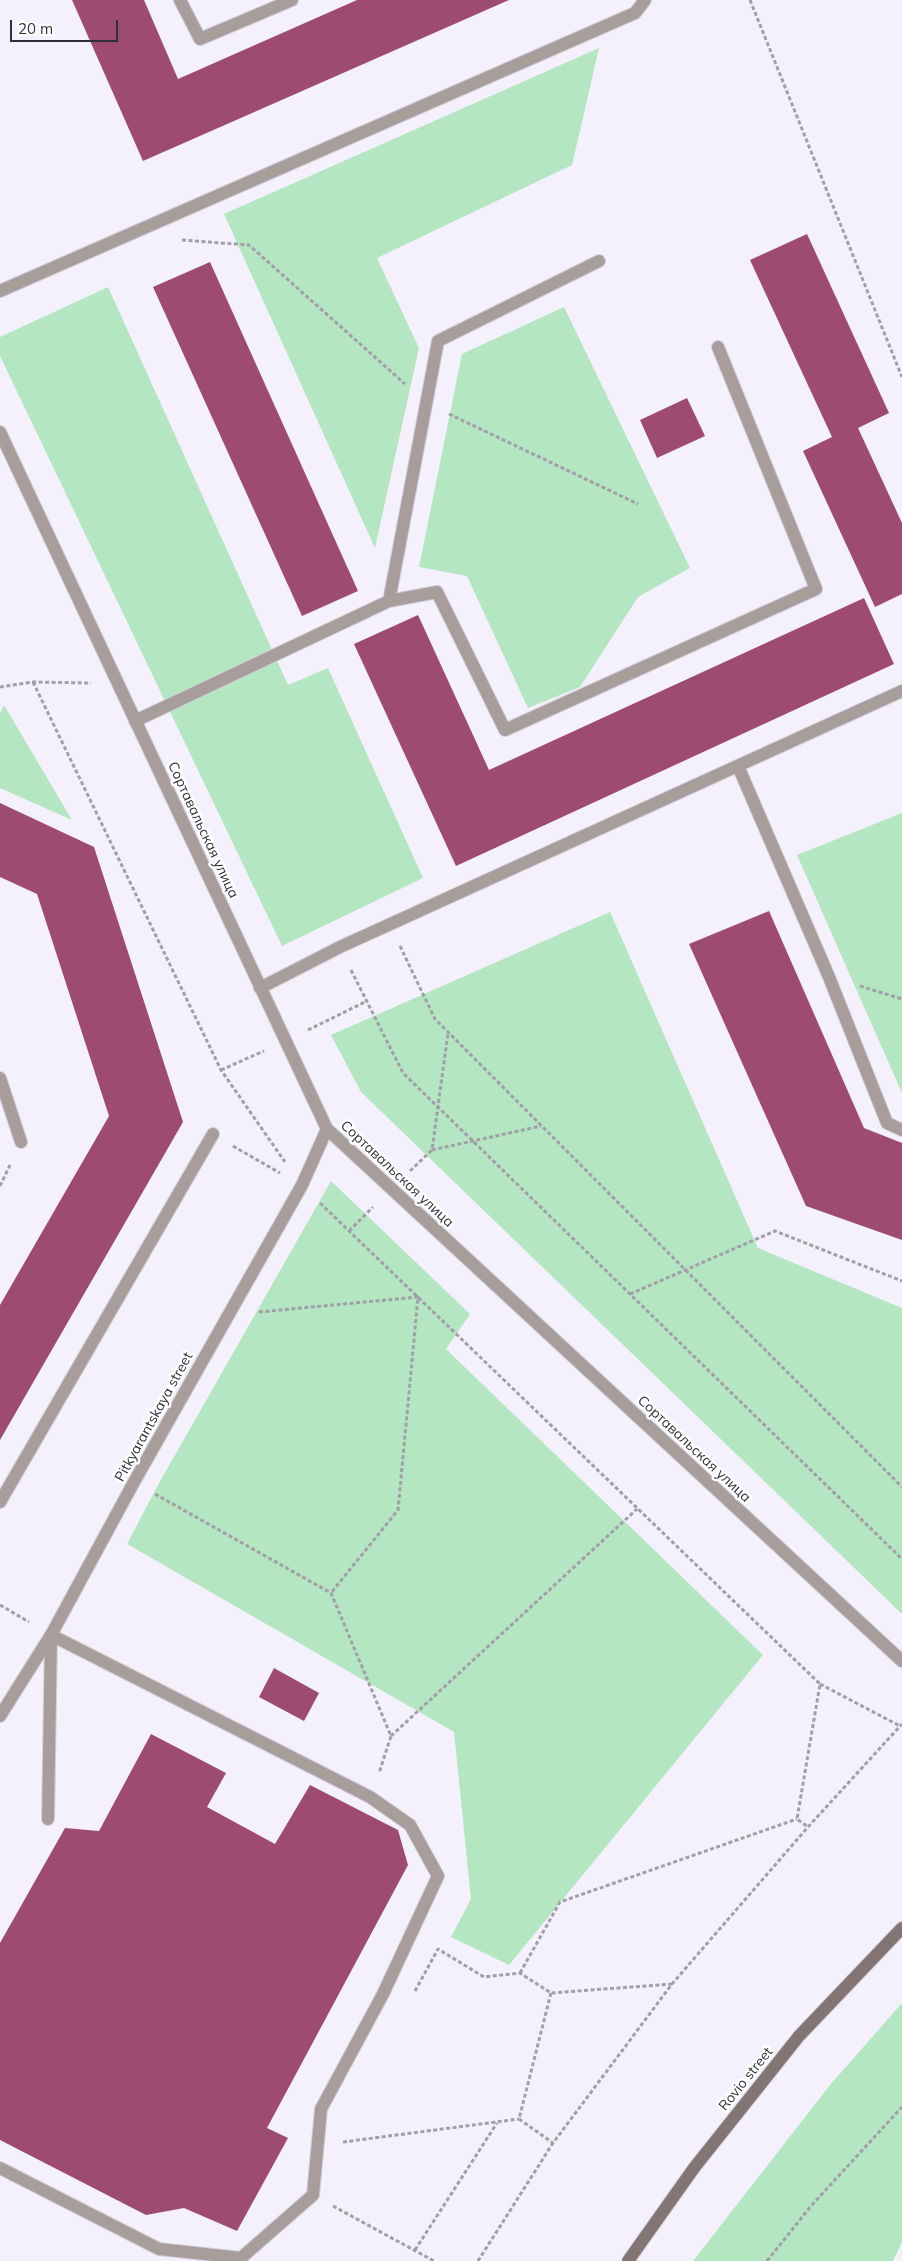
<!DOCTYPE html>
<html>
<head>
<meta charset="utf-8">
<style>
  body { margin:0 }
  #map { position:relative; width:902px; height:2261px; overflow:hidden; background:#f4f1fc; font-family:Mulish,sans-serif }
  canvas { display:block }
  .scale { position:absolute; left:10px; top:20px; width:108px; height:22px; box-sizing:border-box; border:2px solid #323037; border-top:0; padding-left:6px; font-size:15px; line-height:18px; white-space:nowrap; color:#323037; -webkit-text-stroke:4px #fff; paint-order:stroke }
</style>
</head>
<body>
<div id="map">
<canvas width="902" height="2261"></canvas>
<div class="scale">20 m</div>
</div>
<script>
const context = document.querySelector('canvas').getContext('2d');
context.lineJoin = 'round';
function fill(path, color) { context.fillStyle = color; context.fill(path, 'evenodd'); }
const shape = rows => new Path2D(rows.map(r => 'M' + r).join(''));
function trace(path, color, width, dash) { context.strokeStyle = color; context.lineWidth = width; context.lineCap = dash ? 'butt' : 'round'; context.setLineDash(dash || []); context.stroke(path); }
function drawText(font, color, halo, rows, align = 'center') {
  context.font = font + ' Mulish,sans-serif'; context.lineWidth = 5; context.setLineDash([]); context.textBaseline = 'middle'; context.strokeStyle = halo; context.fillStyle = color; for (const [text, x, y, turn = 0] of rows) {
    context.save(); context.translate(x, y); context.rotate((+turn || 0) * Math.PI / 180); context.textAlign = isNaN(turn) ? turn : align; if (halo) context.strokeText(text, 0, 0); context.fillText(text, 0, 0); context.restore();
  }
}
fill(shape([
  [599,48,572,165,377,258,419,348,375,548,224,214],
  [108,287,288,685,328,668,423,878,282,946,0,356,0,337],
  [564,307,690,568,638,597,580,687,528,708,467,576,419,567,462,354],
  [4,705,72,820,0,788,0,714],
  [902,813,902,1093,797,855],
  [610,912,758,1248,902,1308,902,1614,361,1092,331,1035],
  [331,1181,470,1314,446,1349,763,1655,509,1965,451,1937,471,1899,454,1732,127,1544,158,1485],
  [902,2003,902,2242,893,2261,693,2261,830,2085]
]), '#b4e6c2');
fill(shape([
  [72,0,144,0,178,79,357,0,509,0,143,161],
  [807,234,889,413,858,428,902,523,902,594,875,607,803,451,832,437,750,260],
  [210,262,358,591,302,616,153,287],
  [687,398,705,436,657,458,640,420],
  [864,598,894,664,456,866,354,644,418,615,489,770],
  [0,803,94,847,183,1122,0,1440,0,1305,109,1116,37,894,0,877],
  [769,911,864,1128,902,1143,902,1240,806,1206,689,944],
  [274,1668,319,1693,304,1721,259,1697],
  [151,1734,226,1773,207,1807,275,1844,310,1785,398,1830,408,1865,267,2128,288,2138,237,2231,184,2208,146,2215,0,2140,0,1943,65,1828,99,1831]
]), '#9d4c70');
const service = shape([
  [180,0,200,39,292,0],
  [0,291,635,13,645,0],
  [389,601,438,341,599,261],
  [135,721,389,601,437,592,505,730,816,589,718,347],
  [738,766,829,977,887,1123,902,1130],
  [260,988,340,947,902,691],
  [0,1078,21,1142],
  [0,1502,213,1134],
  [0,2168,159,2249,241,2258,313,2195,321,2109,383,1994,438,1876,410,1825,370,1797,51,1635,48,1819]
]);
const minor = shape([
  [0,432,327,1129,902,1661],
  [0,1716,51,1635,134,1482,302,1185,327,1129]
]);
const secondary = shape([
  [628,2261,694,2168,799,2036,902,1928]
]);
trace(service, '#d1ced9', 14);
trace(minor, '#d1ced9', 14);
trace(secondary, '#d1ced9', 14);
trace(shape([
  [750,0,902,377],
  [182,240,249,245,405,384],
  [449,414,638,504],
  [33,682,221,1070,285,1162],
  [0,687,33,682,91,683],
  [400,946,435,1019,902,1487],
  [351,970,403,1073,902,1559],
  [860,986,902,999],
  [308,1030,367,1001],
  [221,1070,264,1051],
  [233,1146,280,1173],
  [432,1150,541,1126],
  [410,1171,432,1150,448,1033],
  [0,1186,10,1165],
  [320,1203,820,1684,797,1819,808,1827],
  [349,1231,373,1207],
  [630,1294,775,1231,902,1281],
  [259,1312,418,1297,398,1510,331,1593],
  [155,1494,331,1593,391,1736,379,1773],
  [0,1605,29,1622],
  [820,1684,900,1726],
  [391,1736,637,1509],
  [520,1973,560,1902,797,1819],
  [415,1991,438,1949,484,1977,520,1973,551,1993,672,1984],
  [551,1993,519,2119,553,2143],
  [343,2142,519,2119],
  [333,2206,434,2261],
  [415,2250,497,2123],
  [478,2261,553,2143,672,1984,808,1827,902,1724],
  [767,2261,811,2206,902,2107]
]), '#a19fa8', 3, [4, 2.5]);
trace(service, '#a79e9c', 12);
trace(minor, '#a79e9c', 12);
trace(secondary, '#827573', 12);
drawText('14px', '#323037', '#fff', [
  ["Сортавальская улица",203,830,65],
  ["Сортавальская улица",397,1174,43],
  ["Pitkyarantskaya street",154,1417,-61],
  ["Сортавальская улица",694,1449,43],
  ["Rovio street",746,2079,-51]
]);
</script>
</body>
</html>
